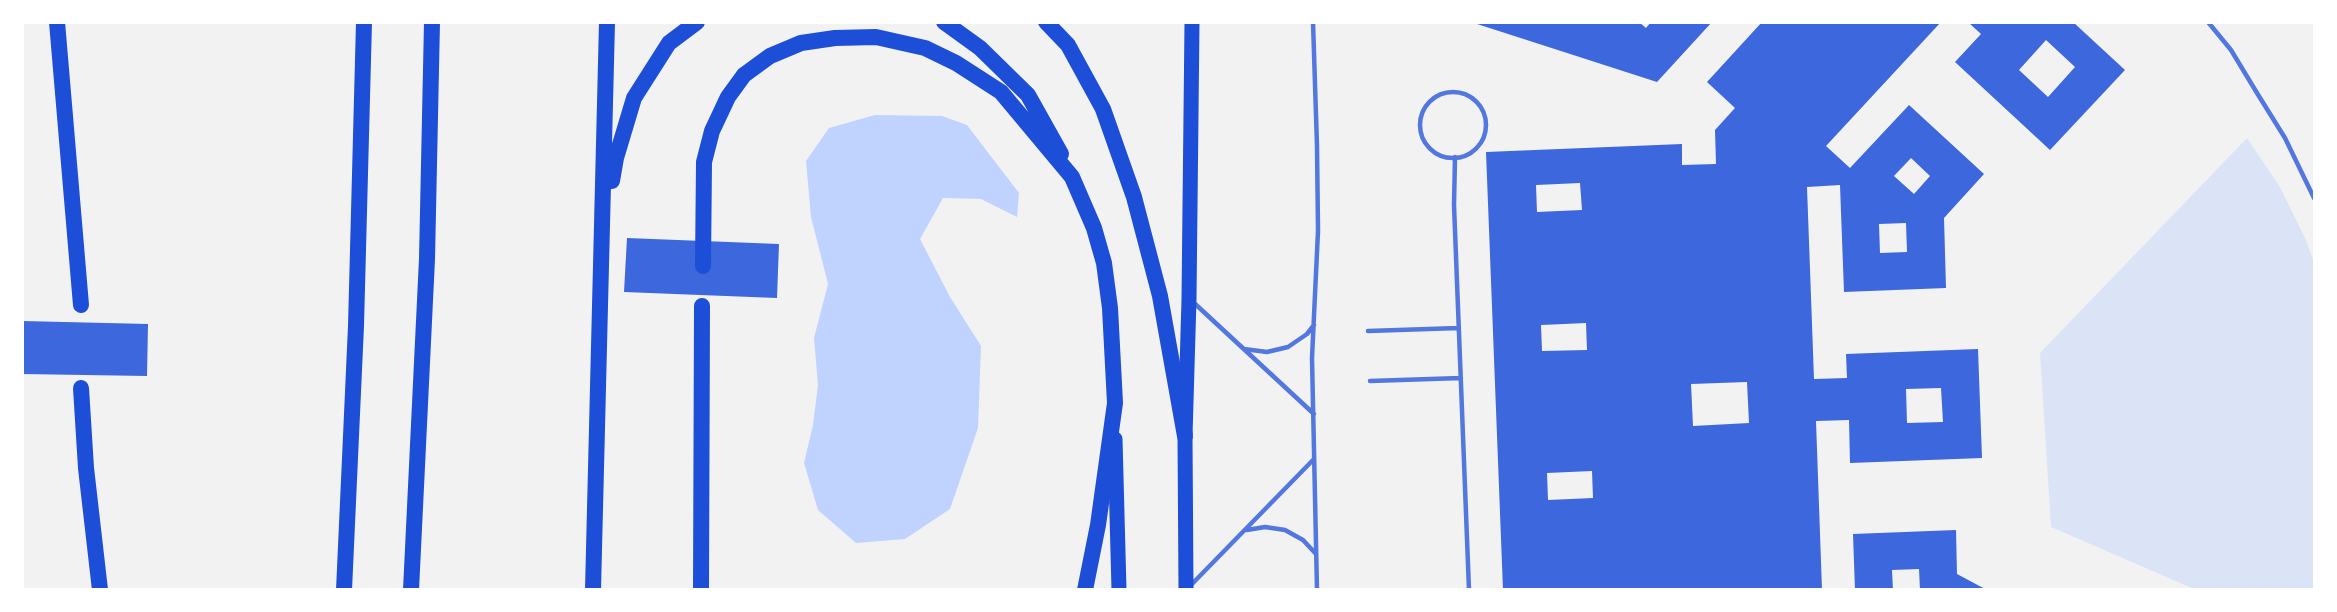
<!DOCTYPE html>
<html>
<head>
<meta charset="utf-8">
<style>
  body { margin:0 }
  #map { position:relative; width:2337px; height:612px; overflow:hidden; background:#f2f2f2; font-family:Montserrat,sans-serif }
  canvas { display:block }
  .frame { position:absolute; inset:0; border:24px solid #fff; pointer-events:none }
</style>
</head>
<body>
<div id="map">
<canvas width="2337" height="612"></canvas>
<div class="frame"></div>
</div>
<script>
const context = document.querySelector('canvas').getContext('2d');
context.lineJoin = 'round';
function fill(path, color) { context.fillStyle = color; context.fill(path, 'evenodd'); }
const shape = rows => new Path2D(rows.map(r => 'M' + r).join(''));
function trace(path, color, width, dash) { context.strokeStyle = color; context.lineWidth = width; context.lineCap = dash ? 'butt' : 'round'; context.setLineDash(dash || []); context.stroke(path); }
fill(shape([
  [2247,138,2280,187,2306,240,2314,262,2314,589,2194,589,2051,527,2040,353]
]), '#dbe4f7');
fill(shape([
  [875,115,942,116,967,125,1019,193,1017,217,981,199,943,198,920,239,950,297,981,346,978,428,950,509,905,539,856,543,818,510,804,463,813,425,818,385,814,338,828,284,811,217,806,161,829,128]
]), '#bfd3fe');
fill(shape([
  [1639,22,1646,28,1651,22,1712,22,1657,82,1474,23],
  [1762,22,1941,22,1826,146,1850,168,1909,105,1984,174,1944,218,1946,288,1844,292,1840,185,1807,187,1814,379,1847,378,1846,354,1978,349,1982,458,1850,463,1849,420,1816,421,1822,590,1503,590,1486,152,1682,144,1682,165,1716,164,1715,130,1735,108,1707,82],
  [1911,158,1930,176,1914,194,1894,176],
  [1580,183,1582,210,1537,212,1536,185],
  [1906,223,1907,252,1880,253,1879,224],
  [1586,323,1587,350,1542,351,1541,325],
  [1747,382,1749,423,1693,426,1691,384],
  [1941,388,1943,422,1907,423,1906,389],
  [1592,471,1593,498,1548,500,1547,473],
  [1968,22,2073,22,2125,70,2050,150,1955,62,1981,34],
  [2046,40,2075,67,2048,97,2019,70],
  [627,238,779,244,777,298,624,292],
  [22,321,148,324,147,376,22,374],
  [1956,530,1957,574,1987,590,1920,590,1919,569,1892,570,1893,590,1855,590,1853,534]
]), '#3d67dc');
trace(shape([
  [1313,22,1317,146,1318,231,1312,358,1317,590],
  [2208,22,2231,50,2257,93,2285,138,2314,198],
  '1420 125a33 33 0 1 1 66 0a33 33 0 1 1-66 0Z',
  [1455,157,1454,205,1469,590],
  [1193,302,1314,414],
  [1368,331,1459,328],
  [1244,349,1267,352,1288,347,1307,334,1314,325],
  [1370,381,1461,378],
  [1247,530,1265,527,1285,530,1303,540,1316,554],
  [1191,585,1314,459]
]), '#5277de', 4.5);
trace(shape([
  [1115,439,1119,590],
  [1186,590,1185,436,1189,299,1192,22]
]), '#1d4ed8', 15);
trace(shape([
  [57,22,81,305],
  [944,22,980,48,1028,95,1061,154],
  [1046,22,1068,45,1103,109,1134,197,1160,296,1185,436],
  [612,181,616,158,634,98,669,43,697,22],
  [703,266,704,162,712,131,728,97,744,75,770,56,801,43,835,38,876,37,925,48,956,63,1001,92,1072,177,1094,228,1104,263,1110,308,1115,403,1098,525,1085,590],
  [81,388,86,468,100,590],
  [344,590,356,326,364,22],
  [411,590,427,259,432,22],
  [593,590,607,22],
  [701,590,702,306]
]), '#1d4ed8', 16);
</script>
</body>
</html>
